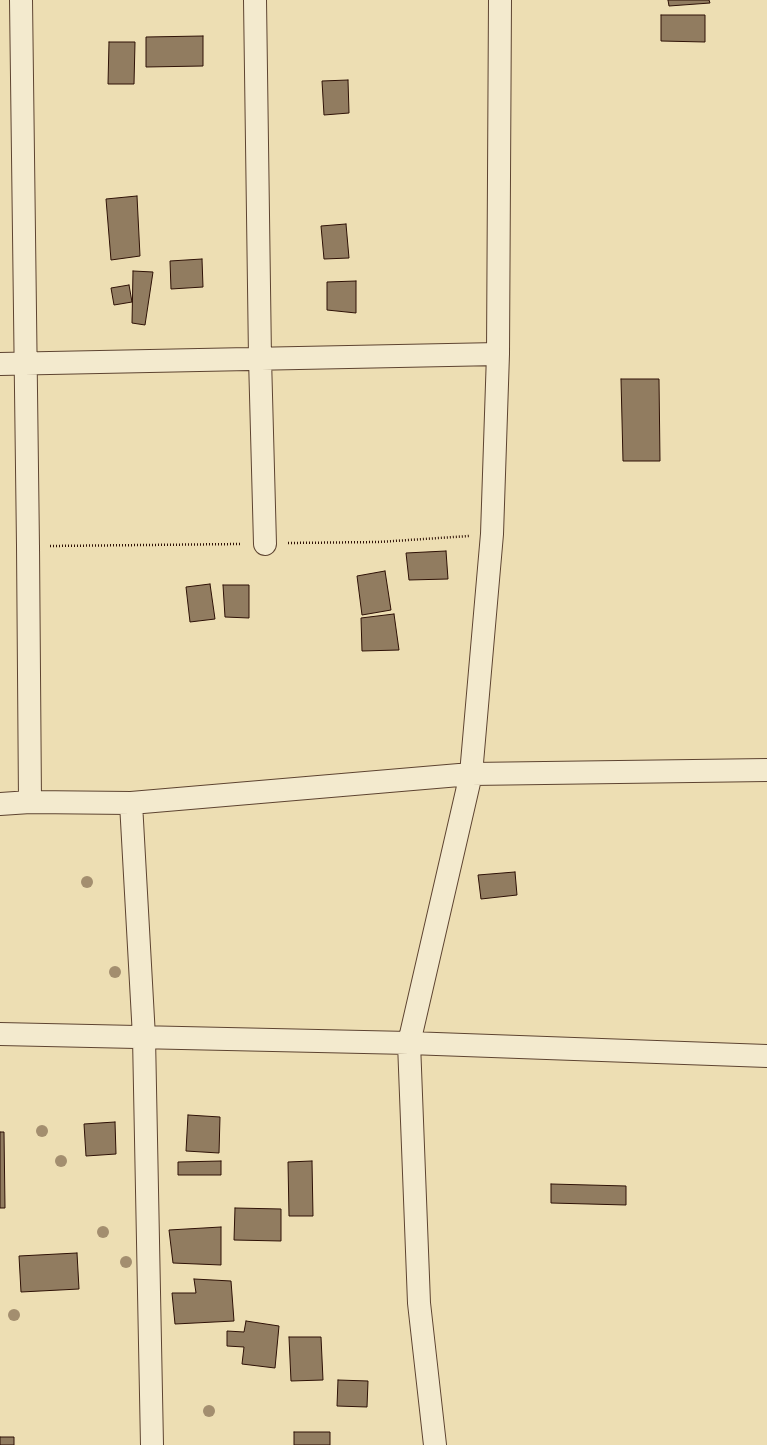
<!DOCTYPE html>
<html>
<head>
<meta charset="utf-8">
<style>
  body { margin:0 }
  canvas { display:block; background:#eddeb3 }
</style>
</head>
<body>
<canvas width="767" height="1445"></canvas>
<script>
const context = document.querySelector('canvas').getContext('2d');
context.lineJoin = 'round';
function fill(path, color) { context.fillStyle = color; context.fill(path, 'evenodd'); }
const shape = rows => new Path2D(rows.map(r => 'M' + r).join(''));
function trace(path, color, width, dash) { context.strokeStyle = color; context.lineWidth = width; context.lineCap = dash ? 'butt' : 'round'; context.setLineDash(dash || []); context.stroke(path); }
const building = shape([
  [668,0,709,0,710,3,669,6,668,0],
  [661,15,705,15,705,42,661,41,661,15],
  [203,36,203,66,146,67,146,37,203,36],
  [109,42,135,42,134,84,108,84,109,42],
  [348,80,349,113,324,115,322,81,348,80],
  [137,196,140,256,111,260,106,199,137,196],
  [346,224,349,258,324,259,321,226,346,224],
  [202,259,203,287,171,289,170,261,202,259],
  [133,271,153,272,145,325,132,323,133,271],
  [356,281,356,313,327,310,327,282,356,281],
  [129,285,132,302,114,305,111,288,129,285],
  [621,379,659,379,660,461,623,461,621,379],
  [446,551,448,579,409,580,406,553,446,551],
  [385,571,391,610,362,615,357,576,385,571],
  [210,584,215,619,190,622,186,587,210,584],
  [223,585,249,585,249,618,225,617,223,585],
  [394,614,399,650,362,651,361,618,394,614],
  [515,872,517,895,481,899,478,875,515,872],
  [188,1115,220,1117,219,1153,186,1151,188,1115],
  [115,1122,116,1154,86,1156,84,1124,115,1122],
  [0,1132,4,1132,5,1208,0,1208,0,1132],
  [221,1161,221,1175,178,1175,178,1162,221,1161],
  [312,1161,313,1216,289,1216,288,1162,312,1161],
  [551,1184,626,1186,626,1205,551,1203,551,1184],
  [235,1208,281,1209,281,1241,234,1240,235,1208],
  [221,1227,221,1265,173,1263,169,1230,221,1227],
  [77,1253,79,1289,21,1292,19,1256,77,1253],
  [194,1279,231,1281,234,1321,175,1324,172,1293,196,1293,194,1279],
  [246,1321,279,1326,275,1368,242,1364,244,1347,227,1346,227,1331,244,1332,246,1321],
  [289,1337,321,1337,323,1380,291,1381,289,1337],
  [338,1380,368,1381,367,1407,337,1406,338,1380],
  [294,1432,330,1432,330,1445,294,1445,294,1432],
  [0,1437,14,1437,14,1445,0,1445,0,1437]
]);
fill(building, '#917c60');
trace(building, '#2e1106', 1);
const minor = shape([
  [21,0,28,546,30,802],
  [255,0,260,358,265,544],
  [0,364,498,354],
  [131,803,144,1037,152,1445],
  [0,804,30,802,131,803,471,774,767,770],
  [0,1034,409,1043,767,1056],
  [435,1445,419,1303,409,1043,471,774,492,534,498,354,500,0]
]);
trace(minor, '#5e4431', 24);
trace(shape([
  [288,543,379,542,469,536],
  [50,546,241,544]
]), '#2e1106', 2.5, [1, 2]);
trace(minor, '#f3eace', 22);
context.fillStyle = '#a38e6f';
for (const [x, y] of [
  [87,882],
  [115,972],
  [42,1131],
  [61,1161],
  [103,1232],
  [126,1262],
  [14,1315],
  [209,1411]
]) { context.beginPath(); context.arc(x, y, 6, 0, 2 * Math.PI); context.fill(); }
</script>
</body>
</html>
